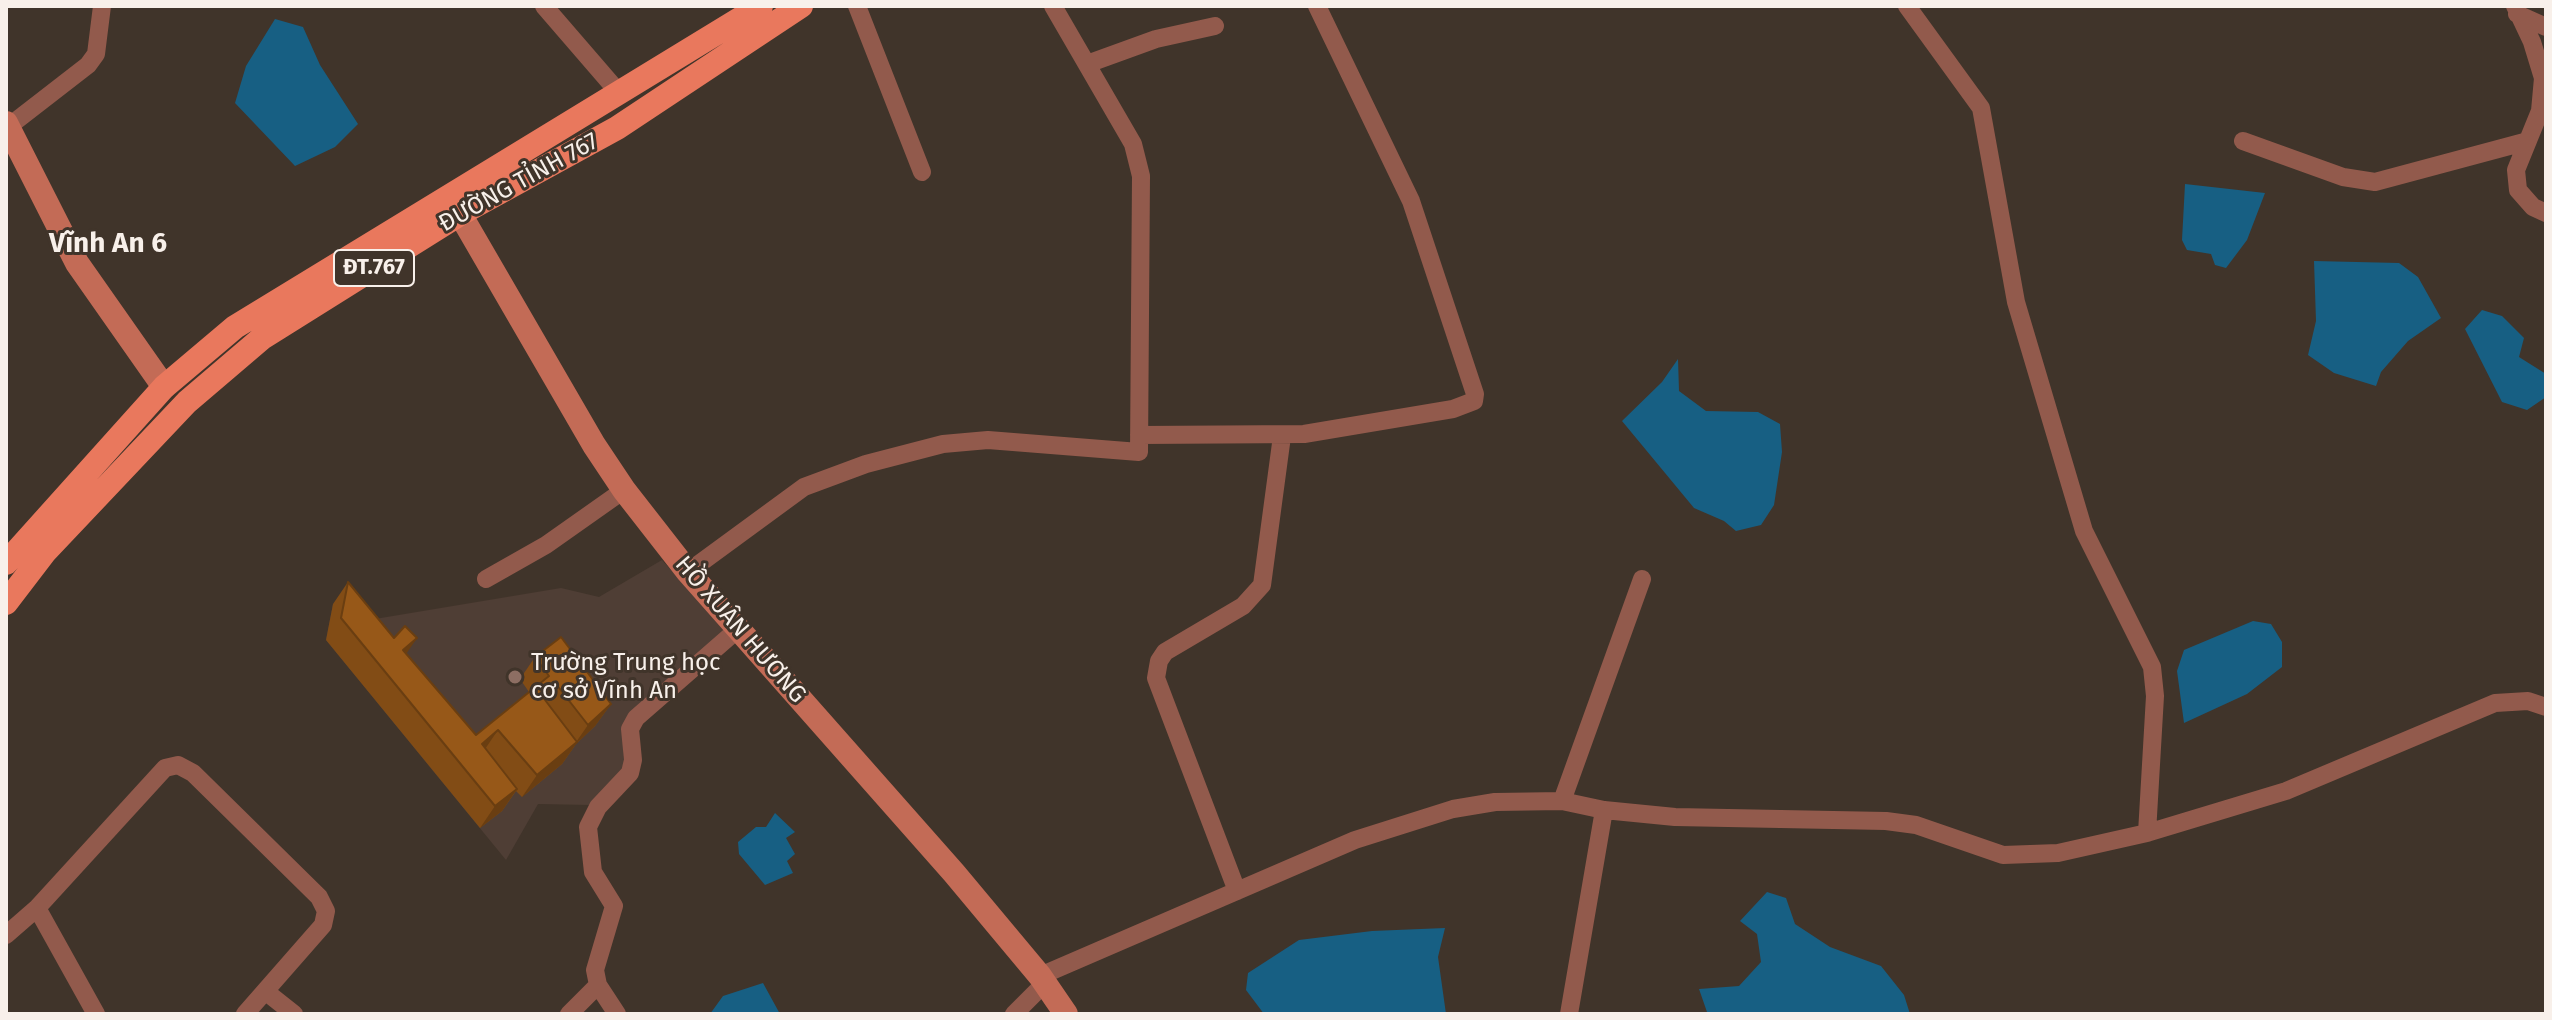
<!DOCTYPE html>
<html>
<head>
<meta charset="utf-8">
<style>
  body { margin:0 }
  #map { position:relative; width:2552px; height:1020px; overflow:hidden; background:#40342a; font-family:"Fira Sans",sans-serif }
  canvas { display:block }
  .frame { position:absolute; inset:0; border:8px solid #f8f0ea; pointer-events:none }
</style>
</head>
<body>
<div id="map">
<canvas width="2552" height="1020"></canvas>
<div class="frame"></div>
</div>
<script>
const context = document.querySelector('canvas').getContext('2d');
context.lineJoin = 'round';
function fill(path, color) { context.fillStyle = color; context.fill(path, 'evenodd'); }
const shape = rows => new Path2D(rows.map(r => 'M' + r).join(''));
function trace(path, color, width, dash) { context.strokeStyle = color; context.lineWidth = width; context.lineCap = dash ? 'butt' : 'round'; context.setLineDash(dash || []); context.stroke(path); }
function drawText(font, color, halo, rows, align = 'center') {
  context.font = font + ' "Fira Sans",sans-serif'; context.lineWidth = 6; context.setLineDash([]); context.textBaseline = 'middle'; context.strokeStyle = halo; context.fillStyle = color; for (const [text, x, y, turn = 0] of rows) {
    context.save(); context.translate(x, y); context.rotate((+turn || 0) * Math.PI / 180); context.textAlign = isNaN(turn) ? turn : align; if (halo) context.strokeText(text, 0, 0); context.fillText(text, 0, 0); context.restore();
  }
}
fill(shape([
  [662,560,726,631,623,727,624,771,591,805,538,804,506,860,326,640,333,604,369,620,561,588,599,597]
]), '#4f3e35');
fill(shape([
  [275,19,303,27,320,65,358,124,335,147,295,166,235,103,246,66],
  [2185,184,2265,193,2247,240,2226,268,2215,265,2211,254,2187,250,2182,240],
  [2314,261,2399,263,2418,277,2441,318,2408,341,2381,372,2376,386,2334,373,2308,355,2316,321],
  [2482,310,2502,316,2524,338,2519,357,2546,374,2546,397,2527,410,2502,402,2465,329],
  [1678,359,1679,391,1706,411,1758,412,1780,424,1782,452,1774,505,1761,525,1736,531,1724,521,1694,508,1622,421,1662,382],
  [2253,621,2271,624,2282,642,2282,667,2247,694,2184,723,2177,671,2184,650],
  [775,813,795,832,786,838,795,854,787,861,793,873,765,885,739,854,738,842,756,827,766,827],
  [1767,892,1786,898,1795,924,1830,947,1881,966,1904,995,1910,1014,1703,1014,1707,1012,1699,989,1739,986,1761,962,1757,934,1740,921],
  [1445,928,1438,957,1446,1014,1264,1014,1246,990,1248,973,1299,940,1372,931],
  [763,983,780,1014,710,1014,723,996]
]), '#175f83');
trace(shape([
  [544,6,620,94],
  [857,6,922,172],
  [1907,6,1981,108,2016,302,2084,531,2152,667,2155,696,2147,833],
  [2515,6,2532,42,2543,78,2540,111,2516,170,2518,190,2533,207,2546,213],
  [2517,14,2546,27],
  [1087,64,1156,39,1215,26],
  [8,127,88,65,96,54,102,6],
  [2243,141,2343,177,2375,182,2528,141],
  [1139,435,1304,434,1453,409,1474,401,1475,394,1411,201,1317,6],
  [688,572,804,487,866,464,943,444,988,440,1139,452,1141,176,1133,144,1053,6],
  [486,579,546,545,624,490],
  [1562,801,1642,579],
  [1237,891,1156,678,1159,661,1165,652,1243,606,1262,585,1282,436],
  [37,908,96,1014],
  [6,935,37,908,165,768,178,765,193,773,319,897,326,911,323,925,245,1014],
  [1040,976,1355,840,1453,809,1495,802,1562,801,1604,810,1675,817,1886,821,1916,825,2003,855,2058,853,2147,833,2286,791,2495,703,2528,701,2546,707],
  [265,991,294,1014],
  [569,1014,598,985],
  [617,1014,598,985,595,970,614,906,593,872,588,827,598,807,630,773,633,760,630,729,636,718,738,629],
  [1014,1014,1045,983],
  [1569,1014,1604,810]
]), '#925a4c', 18);
trace(shape([
  [6,123,77,263,164,387],
  [460,214,594,445,624,490,688,572,954,873,1040,976,1066,1014]
]), '#c36b56', 24);
trace(shape([
  [6,563,164,387,235,327,761,6],
  [6,603,45,552,187,402,262,338,460,214,617,128,801,6]
]), '#e9785d', 24);
fill(shape([
  [348,582,406,653,476,735,529,692,520,679,535,657,611,704,595,726,576,744,562,764,522,797,516,791,502,811,480,828,326,640,333,604]
]), '#824c15');
fill(shape([
  [417,638,402,660,403,650],
  [556,684,541,706,542,696],
  [611,704,595,726,576,744,562,764,522,797,537,775,574,745,588,725],
  [498,730,483,752,482,744],
  [517,789,502,811,480,828,495,806]
]), '#6a3e11');
const building = shape([
  [348,582,394,638,405,626,417,638,403,650,476,735,549,676,535,657,561,637,611,704,588,725,556,684,542,696,577,742,537,775,498,730,482,744,517,789,495,806,341,618,348,582]
]);
fill(building, '#975818');
trace(building, '#6a3e11', 2);
for (const [x, y, r, color] of [
  [515,677,8,"#8d6e63"]
]) { const dot = new Path2D(); dot.arc(x, y, r, 0, 2 * Math.PI); context.fillStyle = color; context.fill(dot); trace(dot, '#40342a', 3); }
for (const [x, y, w] of [
  [374,268,80]
]) { const box = new Path2D(); box.roundRect(x - w / 2, y - 18, w, 36, 6); context.fillStyle = '#40342a'; context.fill(box); trace(box, '#f8f0ea', 2); }
drawText('bold 22px', '#f8f0ea', null, [
  ["ĐT.767",374,268]
]);
drawText('24px', '#f8f0ea', '#40342a', [
  ["ĐƯỜNG TỈNH 767",519,183,-29],
  ["HỒ XUÂN HƯƠNG",740,630,49]
]);
drawText('24px', '#f8f0ea', '#40342a', [
  ["Trường Trung học",531,663],
  ["cơ sở Vĩnh An",531,691]
], 'left');
drawText('bold 28px', '#f8f0ea', '#40342a', [
  ["Vĩnh An 6",108,244]
]);
</script>
</body>
</html>
